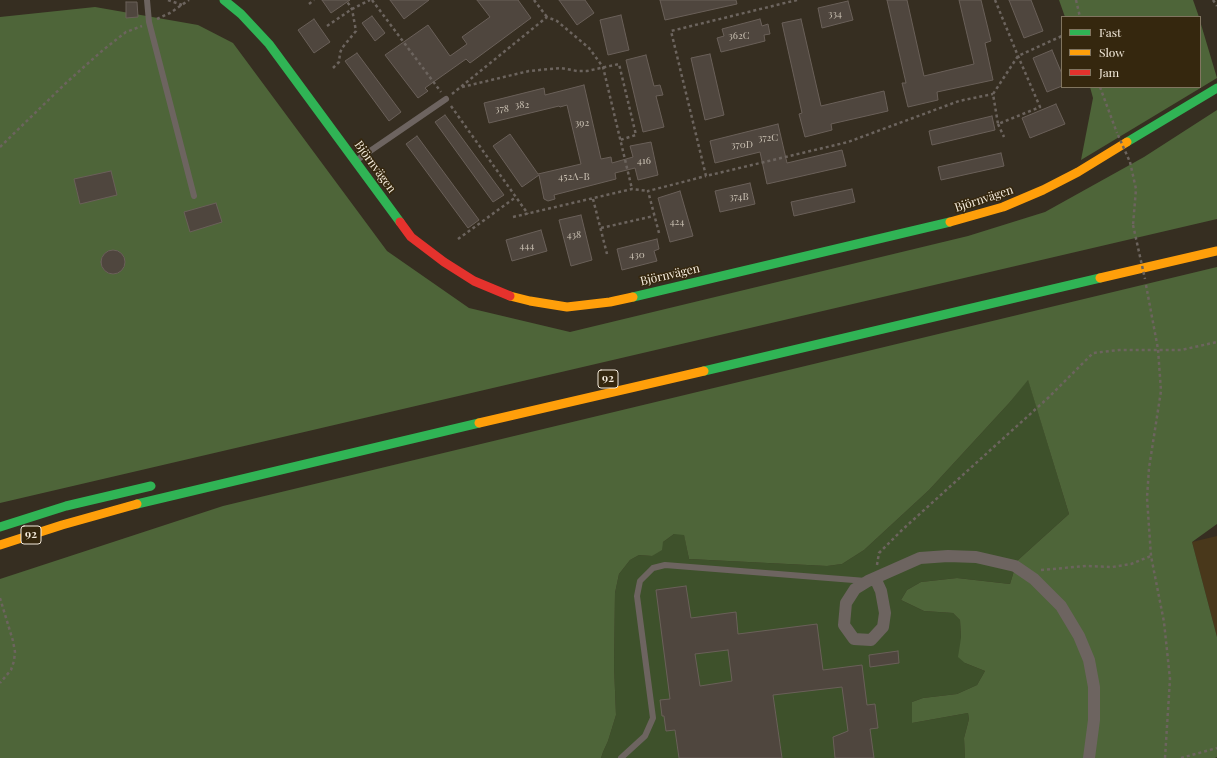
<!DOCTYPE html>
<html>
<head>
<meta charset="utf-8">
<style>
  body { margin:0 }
  #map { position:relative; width:1217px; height:758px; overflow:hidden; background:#362e21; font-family:"Playfair Display",serif }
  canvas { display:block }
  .legend { position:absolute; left:1061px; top:16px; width:140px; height:72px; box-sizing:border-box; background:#35270e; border:1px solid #817560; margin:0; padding:5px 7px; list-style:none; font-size:12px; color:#f4ebdc }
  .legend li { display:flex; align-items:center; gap:8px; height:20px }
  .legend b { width:20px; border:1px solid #817560 }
</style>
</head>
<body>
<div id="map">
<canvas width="1217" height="758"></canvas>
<ul class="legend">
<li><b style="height:5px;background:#30b455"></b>Fast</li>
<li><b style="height:5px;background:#ff9f0a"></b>Slow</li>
<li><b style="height:5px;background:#e5322d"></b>Jam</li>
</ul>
</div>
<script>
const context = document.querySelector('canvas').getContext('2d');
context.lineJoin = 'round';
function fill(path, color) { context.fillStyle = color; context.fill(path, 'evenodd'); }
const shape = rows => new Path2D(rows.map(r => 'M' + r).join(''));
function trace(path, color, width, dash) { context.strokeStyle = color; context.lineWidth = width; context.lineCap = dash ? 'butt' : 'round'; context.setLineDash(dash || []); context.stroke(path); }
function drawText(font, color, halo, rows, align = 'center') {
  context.font = font + ' "Playfair Display",serif'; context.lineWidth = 3; context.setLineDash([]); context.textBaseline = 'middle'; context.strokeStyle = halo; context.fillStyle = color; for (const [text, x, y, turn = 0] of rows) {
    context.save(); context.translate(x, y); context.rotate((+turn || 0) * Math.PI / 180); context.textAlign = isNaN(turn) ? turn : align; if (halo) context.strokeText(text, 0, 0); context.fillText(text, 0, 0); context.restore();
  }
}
fill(shape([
  [1217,536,1217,637,1192,542]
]), '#49381b');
fill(shape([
  [1028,379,1069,514,1017,561,1010,584,957,578,921,582,907,590,901,600,924,611,953,613,960,620,961,638,965,663,985,671,977,685,957,694,923,698,912,702,912,723,968,713,969,719,964,738,965,758,601,758,603,752,608,741,616,715,614,666,615,593,619,574,630,560,639,555,652,556,663,542,674,534,684,534,689,559,827,566,842,564,864,550,929,490,1010,402]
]), '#3e512b');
fill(shape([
  [1059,0,1193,0,1199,17,1065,17],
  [95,7,198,25,233,43,387,251,469,308,570,332,968,236,1045,212,1144,157,1217,110,1217,219,0,503,0,17],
  [1200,21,1217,78,1081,160,1093,98,1090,87,1200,87],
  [1217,267,1217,524,1192,542,1217,637,1217,757,1215,758,965,758,964,738,969,719,968,713,912,723,912,702,923,698,957,694,977,685,985,671,965,663,958,657,961,638,960,620,953,613,924,611,901,600,907,590,921,582,957,578,1010,584,1017,561,1069,514,1028,380,1010,402,929,490,864,550,842,564,827,566,689,559,684,535,674,534,663,542,662,550,652,556,639,555,630,560,619,574,615,593,614,666,616,715,608,741,603,752,601,758,0,758,0,579,223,506]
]), '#4e6539');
const building = shape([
  [322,0,350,0,331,13,322,0],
  [390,0,429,0,404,19,390,0],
  [477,0,518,0,531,18,470,63,466,59,425,88,428,91,418,98,385,55,428,25,450,56,467,44,462,37,490,17,477,0],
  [559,0,585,0,594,13,577,25,559,0],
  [660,0,736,0,737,4,665,20,660,0],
  [887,0,907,0,924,76,974,64,959,0,981,0,991,41,985,43,993,80,937,92,938,100,908,107,902,83,906,83,887,0],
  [1009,0,1031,0,1043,31,1024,38,1009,0],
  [848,1,853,20,822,28,818,8,848,1],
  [126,2,137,2,138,17,126,18,126,2],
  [621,15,629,50,608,55,600,20,621,15],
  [372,16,385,33,375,41,362,23,372,16],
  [314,19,330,42,314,53,298,30,314,19],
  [760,19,762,26,768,24,770,34,764,35,765,41,721,52,717,38,724,36,722,29,760,19],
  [801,19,821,106,884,91,888,111,831,124,832,130,805,137,799,114,802,113,782,23,801,19],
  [1052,50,1062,74,1062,86,1047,92,1033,58,1052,50],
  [357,53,401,112,389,121,345,61,357,53],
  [710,54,724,115,705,120,691,58,710,54],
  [646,55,654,86,660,85,663,95,656,96,664,127,643,132,626,60,646,55],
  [584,85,601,159,611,157,612,163,633,157,630,146,651,142,658,175,638,180,635,168,615,173,616,179,554,195,555,199,548,201,544,199,539,175,522,187,493,146,510,134,538,174,581,164,567,105,560,107,559,106,489,123,484,103,544,88,545,95,584,85],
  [1056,104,1065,124,1030,138,1022,118,1056,104],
  [445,115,504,195,493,202,435,122,445,115],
  [992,116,995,130,932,145,929,131,992,116],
  [778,124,787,163,842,150,846,166,767,184,760,152,715,163,710,141,778,124],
  [417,136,479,220,468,228,406,144,417,136],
  [1001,153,1004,166,941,180,938,167,1001,153],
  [111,171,117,195,80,204,74,179,111,171],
  [750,183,755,204,720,212,715,191,750,183],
  [852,189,855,202,794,216,791,202,852,189],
  [680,191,693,236,670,242,658,198,680,191],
  [216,203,222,222,190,232,184,212,216,203],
  [581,215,592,260,571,266,559,220,581,215],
  [541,230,547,251,512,261,506,240,541,230],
  [657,239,659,249,654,251,657,261,622,270,617,249,657,239],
  '101 262a12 12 0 1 1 24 0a12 12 0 1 1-24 0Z',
  [686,586,691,618,736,612,738,634,817,624,823,670,862,665,867,705,875,704,878,728,870,729,874,758,835,758,833,737,848,731,842,687,773,695,782,758,679,758,675,730,666,731,664,716,662,716,660,700,670,699,656,590,686,586],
  [728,650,732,681,700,686,695,654,728,650],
  [898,651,899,663,870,667,869,655,898,651]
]);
fill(building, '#4f463e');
trace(building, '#6a6059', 1);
trace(shape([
  [168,0,182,5],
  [372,0,441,92],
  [534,0,547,17],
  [797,0,671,31,706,176,848,142,959,101,993,94],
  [995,0,1018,56,1040,107,998,124,993,94,1018,56,1062,36],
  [1076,0,1080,17],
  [1213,0,1217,6],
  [309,4,314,0],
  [157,19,170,13,189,0],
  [327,26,352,9,370,0],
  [333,68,339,62,340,53,342,48,356,31,352,9,346,0],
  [462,87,529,71,561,68,577,71,587,71,619,64,636,135,620,140],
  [1100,87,1117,133],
  [452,94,547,17,557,21,589,48,603,67,632,189],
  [451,106,528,214],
  [998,124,1004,137],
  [0,147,67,82,103,50,126,32,142,26],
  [1130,162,1136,189,1133,225],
  [593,199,607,254],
  [513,217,632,189,648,191],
  [601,228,654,216],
  [659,233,648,191,706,176],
  [458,239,516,197],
  [1146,285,1158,349,1161,391,1149,468,1147,498,1151,556,1164,622,1170,679,1165,758],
  [877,565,879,553,902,530,1049,397,1093,353,1119,350,1181,350,1217,342],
  [1041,570,1086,566,1112,567,1131,564,1151,556],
  [0,598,13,641,15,652,14,661,11,670,0,683],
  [1181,758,1217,748]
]), '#6c645e', 2.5, [3, 3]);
trace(shape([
  [147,0,149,22,194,196],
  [357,160,446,99],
  [621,758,645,736,653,718,637,596,640,581,653,568,665,565,866,581]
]), '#6d6460', 6);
trace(shape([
  [875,578,881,591,885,613,883,627,871,640,854,639,844,625,846,603,855,589,868,581,920,558,948,556,976,557,1015,566,1034,579,1061,606,1079,636,1089,660,1094,687,1094,720,1089,758]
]), '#6d6460', 12);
trace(shape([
  [224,0,241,14,269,44,400,222],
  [1127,142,1217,88],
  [633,297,950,222],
  [704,371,1100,278],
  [137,504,479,423],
  [0,527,66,506,151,486]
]), '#30b455', 9);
trace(shape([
  [950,222,1003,207,1043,190,1078,172,1127,142],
  [1100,278,1217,251],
  [510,296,530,301,567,307,610,302,633,297],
  [479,423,704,371],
  [0,545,62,525,137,504]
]), '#ff9f0a', 9);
trace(shape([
  [400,222,411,237,444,262,474,281,510,296]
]), '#e5322d', 9);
trace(shape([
  [1118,135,1130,162],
  [1133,225,1145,279]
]), '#6c645e', 2.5, [3, 3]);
drawText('10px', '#cbc2b4', null, [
  ["334",835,14],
  ["362C",739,36],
  ["382",522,105],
  ["378",502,109],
  ["392",582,123],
  ["372C",768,138],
  ["370D",742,145],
  ["416",644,161],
  ["452A-B",574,177],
  ["374B",739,197],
  ["424",677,222],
  ["438",574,235],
  ["444",527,246],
  ["430",637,255]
]);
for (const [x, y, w] of [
  [608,379,20],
  [31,535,20]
]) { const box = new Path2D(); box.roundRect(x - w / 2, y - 9, w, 18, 3); context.fillStyle = '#35270e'; context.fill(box); trace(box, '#f4ebdc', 1); }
drawText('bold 11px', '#f4ebdc', null, [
  ["92",608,379],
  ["92",31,535]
]);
drawText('12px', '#f4ebdc', '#35270e', [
  ["Björnvägen",375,167,54],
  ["Björnvägen",984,199,-18],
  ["Björnvägen",670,275,-13]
]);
</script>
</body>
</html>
